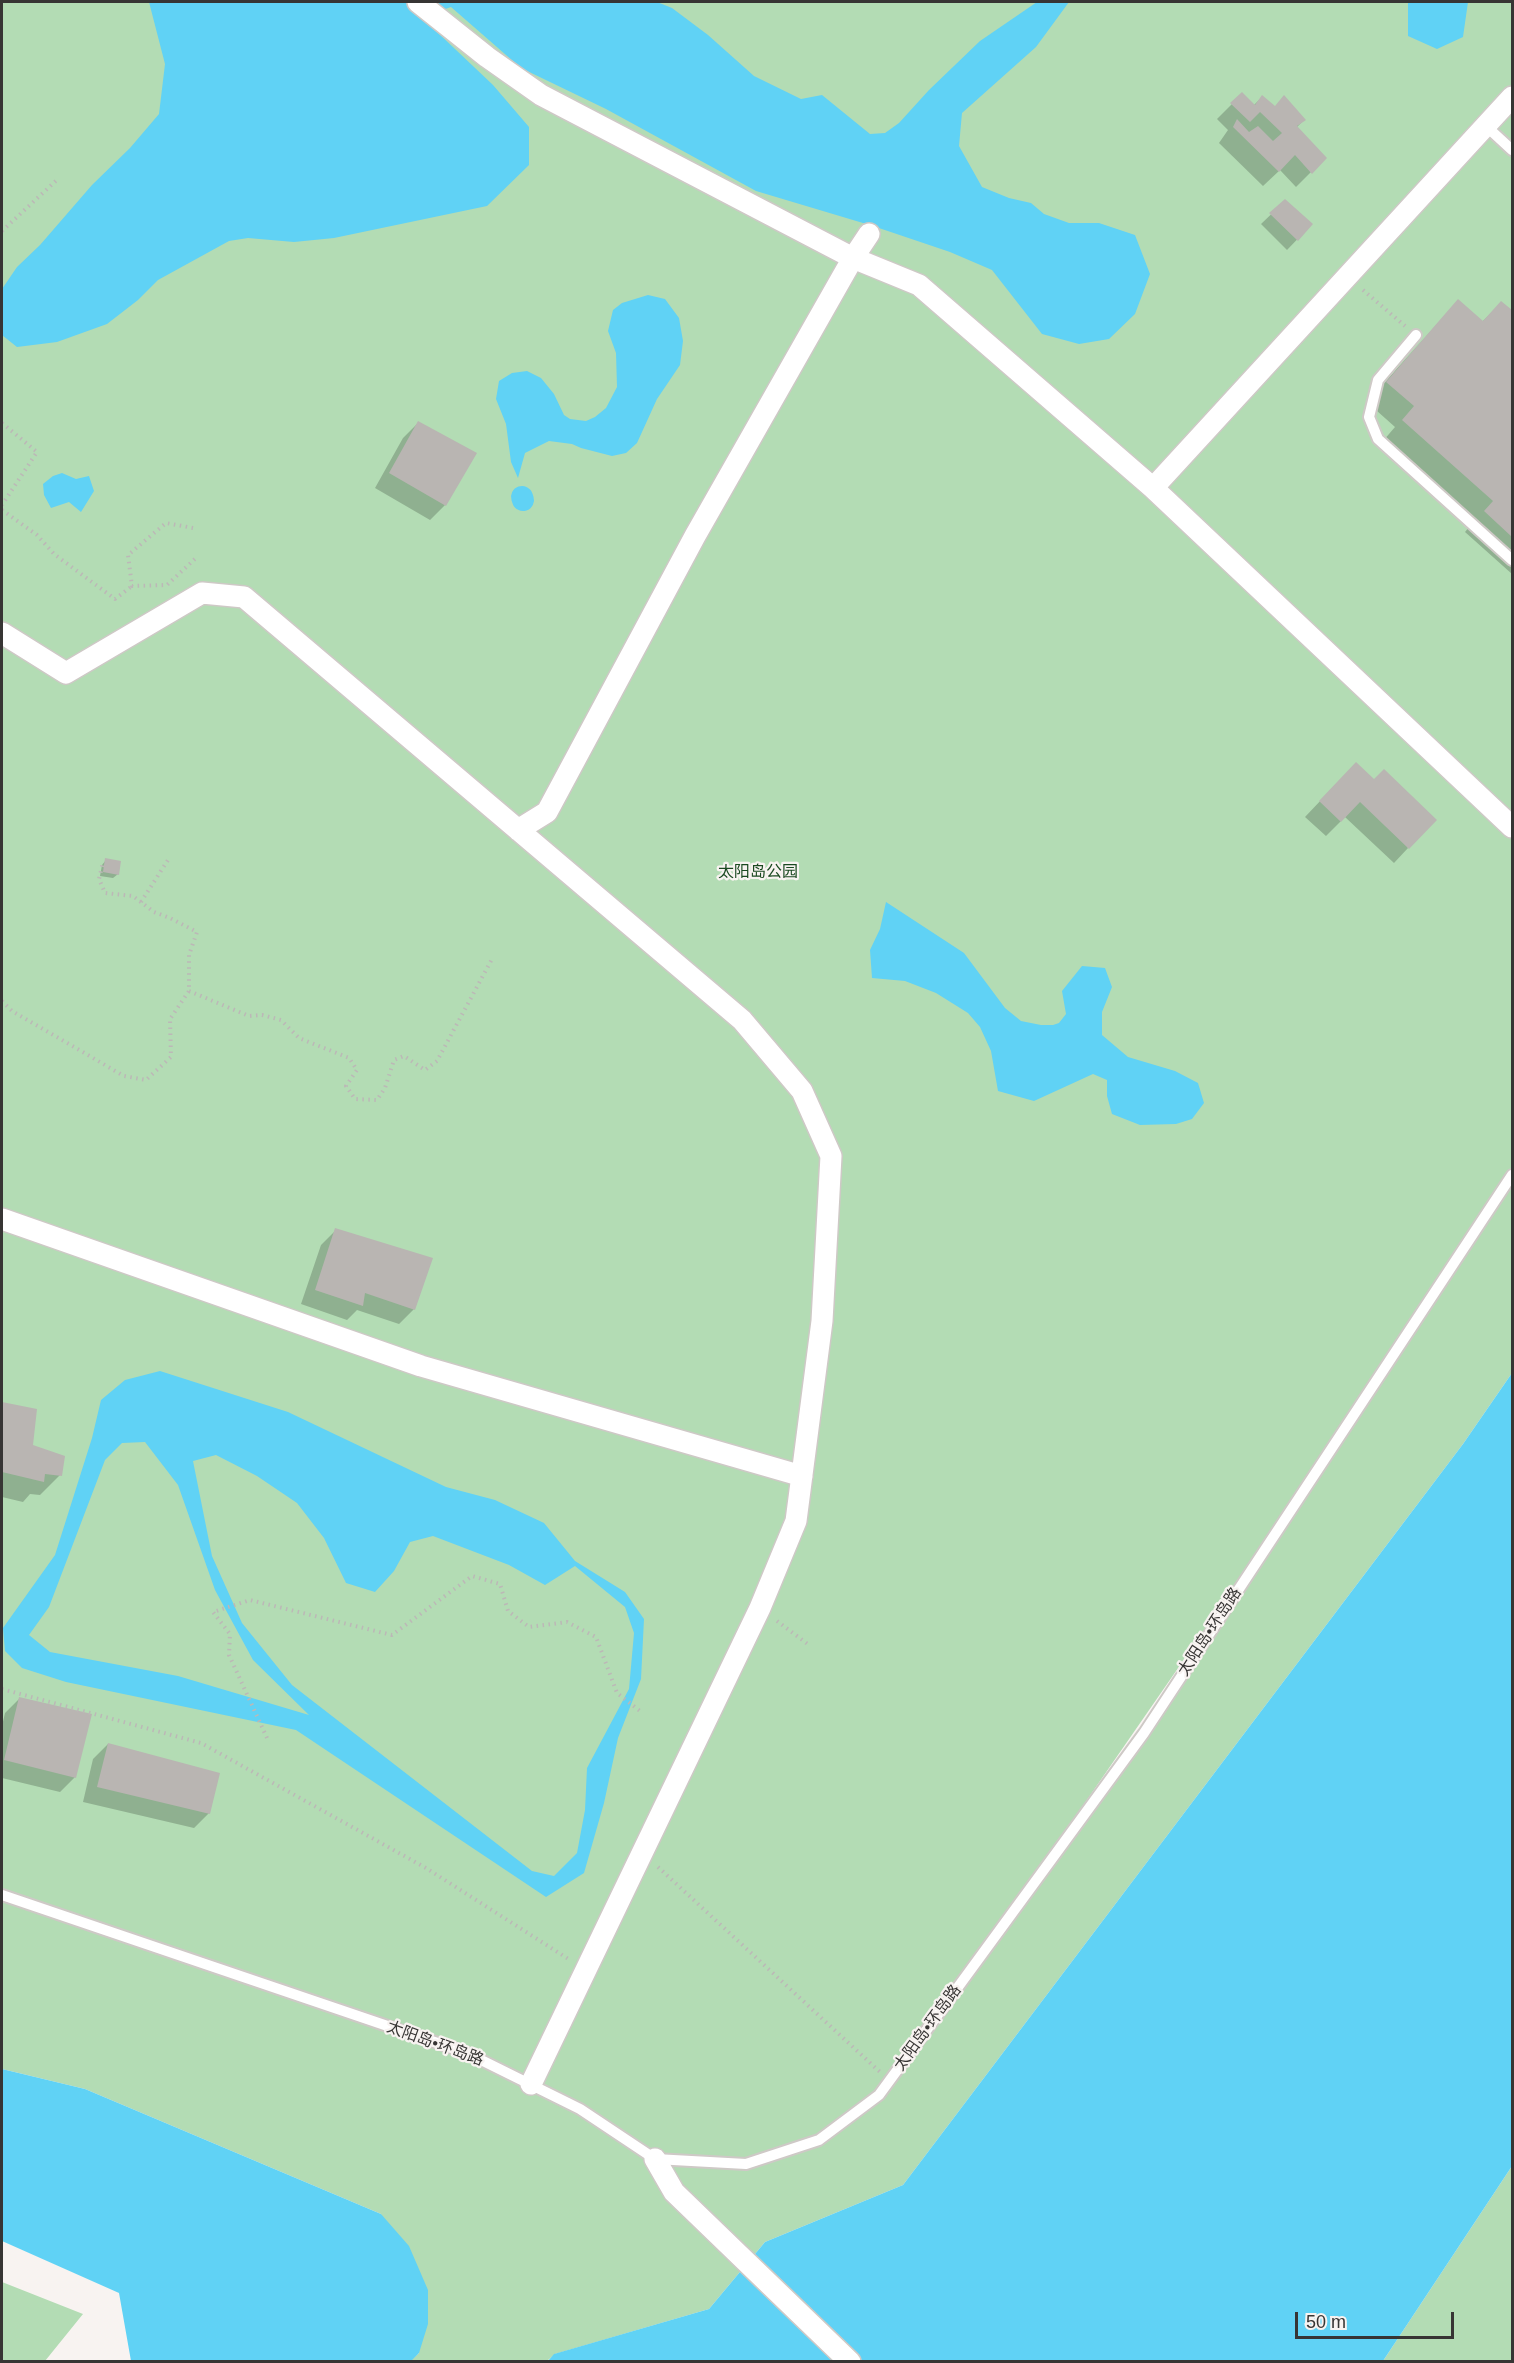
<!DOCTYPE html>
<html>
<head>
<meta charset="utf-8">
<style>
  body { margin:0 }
  #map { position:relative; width:1514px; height:2363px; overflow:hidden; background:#f8f3f1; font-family:Arial,sans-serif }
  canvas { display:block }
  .frame { position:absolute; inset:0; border:3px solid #373534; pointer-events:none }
  .scale { position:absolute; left:1295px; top:2312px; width:159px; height:27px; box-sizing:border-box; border:3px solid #373534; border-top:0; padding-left:8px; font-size:18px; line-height:21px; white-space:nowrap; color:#373534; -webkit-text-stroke:4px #f8f3f1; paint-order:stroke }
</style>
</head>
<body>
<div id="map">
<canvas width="1514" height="2363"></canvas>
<div class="frame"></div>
<div class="scale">50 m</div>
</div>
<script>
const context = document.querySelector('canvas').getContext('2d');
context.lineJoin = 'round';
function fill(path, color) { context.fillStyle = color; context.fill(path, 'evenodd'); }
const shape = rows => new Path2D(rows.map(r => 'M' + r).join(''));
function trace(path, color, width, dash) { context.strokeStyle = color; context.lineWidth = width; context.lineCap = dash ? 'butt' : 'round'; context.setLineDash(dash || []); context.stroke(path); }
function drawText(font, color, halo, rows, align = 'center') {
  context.font = font + ' Arial,"Noto Sans SC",sans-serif'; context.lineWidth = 4.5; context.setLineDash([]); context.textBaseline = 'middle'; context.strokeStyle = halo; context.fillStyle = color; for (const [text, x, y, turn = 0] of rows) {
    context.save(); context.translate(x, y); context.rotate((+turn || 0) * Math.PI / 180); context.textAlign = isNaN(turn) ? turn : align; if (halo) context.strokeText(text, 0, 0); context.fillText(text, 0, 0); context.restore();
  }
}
fill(shape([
  [2,2,1512,2,1512,1373,1463,1444,903,2185,765,2242,709,2309,555,2354,547,2361,410,2361,419,2353,381,2214,85,2089,2,2069],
  [1342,1431,1144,1733,988,1943],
  [1512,2166,1512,2361,1383,2361],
  [2,2282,83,2314,45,2361,2,2361]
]), '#b3dcb4');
fill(shape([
  [149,2,657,2,672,8,708,35,754,76,801,99,822,95,870,134,885,133,899,123,929,90,980,41,1037,2,1069,2,1036,47,962,113,959,146,982,187,1009,198,1031,203,1044,214,1069,223,1099,223,1135,235,1150,274,1135,314,1109,339,1079,344,1042,334,992,270,950,252,873,226,756,191,606,109,521,68,451,7,431,14,436,31,493,85,529,127,529,165,487,206,334,238,294,242,248,238,229,241,158,280,138,300,107,324,57,342,17,347,2,335,2,289,17,267,40,245,92,185,130,148,159,114,165,64],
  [1408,2,1468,2,1463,37,1437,49,1408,36],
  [648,295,665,299,679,318,683,341,680,365,657,399,637,443,626,453,612,456,581,448,572,444,549,441,525,453,518,478,511,462,506,424,496,399,499,381,512,373,527,371,541,378,554,394,564,415,570,419,586,421,595,417,606,408,617,387,616,353,608,331,613,310,622,303],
  [62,473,76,479,89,476,94,491,81,512,69,502,51,508,44,495,43,484,53,476],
  [886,902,964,953,1005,1008,1021,1021,1041,1025,1053,1025,1059,1023,1066,1014,1062,991,1082,966,1105,968,1112,987,1102,1012,1102,1035,1128,1057,1175,1071,1198,1083,1204,1103,1192,1119,1176,1124,1140,1125,1112,1114,1107,1096,1107,1080,1093,1074,1034,1101,998,1091,991,1051,980,1027,968,1013,936,993,905,981,872,978,870,950,880,929],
  [160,1371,288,1412,446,1487,495,1500,544,1523,575,1561,625,1592,644,1619,641,1679,618,1738,604,1803,584,1873,546,1897,296,1730,66,1682,22,1668,5,1651,3,1628,55,1555,92,1438,101,1400,125,1380],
  [145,1442,178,1485,215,1590,253,1660,309,1715,178,1676,50,1652,29,1635,49,1607,105,1460,122,1443],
  [216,1455,257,1476,297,1503,324,1538,346,1583,375,1592,394,1571,410,1542,433,1536,509,1565,545,1585,575,1566,625,1607,634,1633,629,1689,587,1768,585,1810,577,1853,554,1876,532,1871,292,1685,242,1623,212,1556,193,1461],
  [1512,1373,1512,2166,1383,2361,547,2362,554,2354,709,2309,765,2242,903,2185,1463,1444],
  [2,2069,85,2089,381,2214,409,2246,428,2290,428,2324,419,2353,410,2362,131,2361,119,2293,2,2241]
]), '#60d2f5');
fill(shape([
  [1242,94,1253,106,1262,97,1274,108,1304,120,1296,128,1325,158,1296,187,1280,170,1263,186,1219,143,1228,130,1217,119],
  [1285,201,1311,225,1287,250,1261,224],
  [1458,301,1482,322,1501,303,1512,312,1512,574,1465,532,1474,521,1383,441,1395,427,1367,402],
  [418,423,445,505,430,520,375,488,403,438],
  [1341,779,1374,781,1408,848,1394,863,1345,817,1326,836,1305,817],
  [106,860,118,874,113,878,100,876,102,865],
  [336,1230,414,1309,399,1324,357,1310,347,1320,301,1304,321,1245],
  [2,1403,35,1410,31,1446,60,1475,40,1495,30,1494,23,1502,2,1497],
  [20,1698,75,1777,60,1792,2,1778,2,1726,5,1713],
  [108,1744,209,1813,194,1828,83,1802,93,1759]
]), '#0003');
trace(shape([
  [522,497,523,500]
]), '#60d2f5', 22);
fill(shape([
  [1242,92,1255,105,1262,95,1275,106,1284,95,1306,120,1297,126,1327,158,1312,174,1295,155,1279,172,1233,127,1237,119,1249,132,1258,126,1273,141,1282,133,1260,112,1250,122,1230,103],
  [1285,199,1313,224,1298,241,1269,213],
  [1458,299,1483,321,1501,301,1512,310,1512,537,1484,511,1493,501,1402,420,1414,406,1386,382],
  [418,421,477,453,446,506,389,473],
  [1356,762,1374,779,1384,769,1437,820,1409,849,1360,802,1341,822,1319,801],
  [105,858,121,861,119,875,103,872],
  [335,1228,433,1258,415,1310,365,1293,363,1306,315,1290],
  [2,1402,37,1409,33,1445,65,1456,62,1476,45,1474,44,1482,2,1472],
  [19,1697,92,1714,76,1778,4,1760],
  [108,1743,220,1773,210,1814,97,1787]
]), '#b9b5b2');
const lane = shape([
  [1486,126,1512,150],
  [1416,335,1378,380,1369,417,1378,439,1512,560],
  [2,1895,467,2053,580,2109,655,2159,746,2164,819,2140,879,2095,1144,1733,1512,1175]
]);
const street = shape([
  [418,2,487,57,541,95,853,258,919,285,1153,488,1512,97],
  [1153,488,1512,827],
  [2,633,66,673,202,593,244,597,742,1020,802,1091,831,1156,822,1321,796,1521,760,1608,531,2084],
  [518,830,547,812,695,536,853,258,869,234],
  [2,1219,421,1366,802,1476],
  [655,2159,674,2192,850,2362]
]);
trace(lane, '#cec9c6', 14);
trace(street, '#cec9c6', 24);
trace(shape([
  [2,231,59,178],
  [1363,290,1405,326],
  [2,423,37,452,2,505],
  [2,510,37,535,54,554,115,599,132,586],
  [193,528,166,523,128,555,132,586,167,585,197,557],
  [141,902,168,860],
  [189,991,249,1016,262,1015,281,1020,299,1038,349,1058,357,1070,346,1086,355,1099,377,1100,385,1088,394,1060,404,1056,425,1070,437,1061,492,959],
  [2,1001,12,1011,124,1076,146,1080,171,1057,170,1019,189,991,189,955,197,932,170,918,154,912,133,896,105,893,99,879,103,862],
  [777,1621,809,1645],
  [2,1689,201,1743,426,1868,570,1960],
  [267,1738,229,1655,230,1634,213,1612,250,1600,392,1635,472,1576,500,1584,508,1611,529,1627,567,1622,596,1637,617,1693,640,1711],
  [658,1867,880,2072]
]), '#bcb8b7', 4, [1.5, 4.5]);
trace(lane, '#fff', 10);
trace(street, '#fff', 21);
drawText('16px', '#1a4920', '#f8f3f1', [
  ["太阳岛公园",758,873]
]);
drawText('16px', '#373534', '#f8f3f1', [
  ["太阳岛•环岛路",1210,1632,-57],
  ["太阳岛•环岛路",928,2028,-54],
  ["太阳岛•环岛路",435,2044,20]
]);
</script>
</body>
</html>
